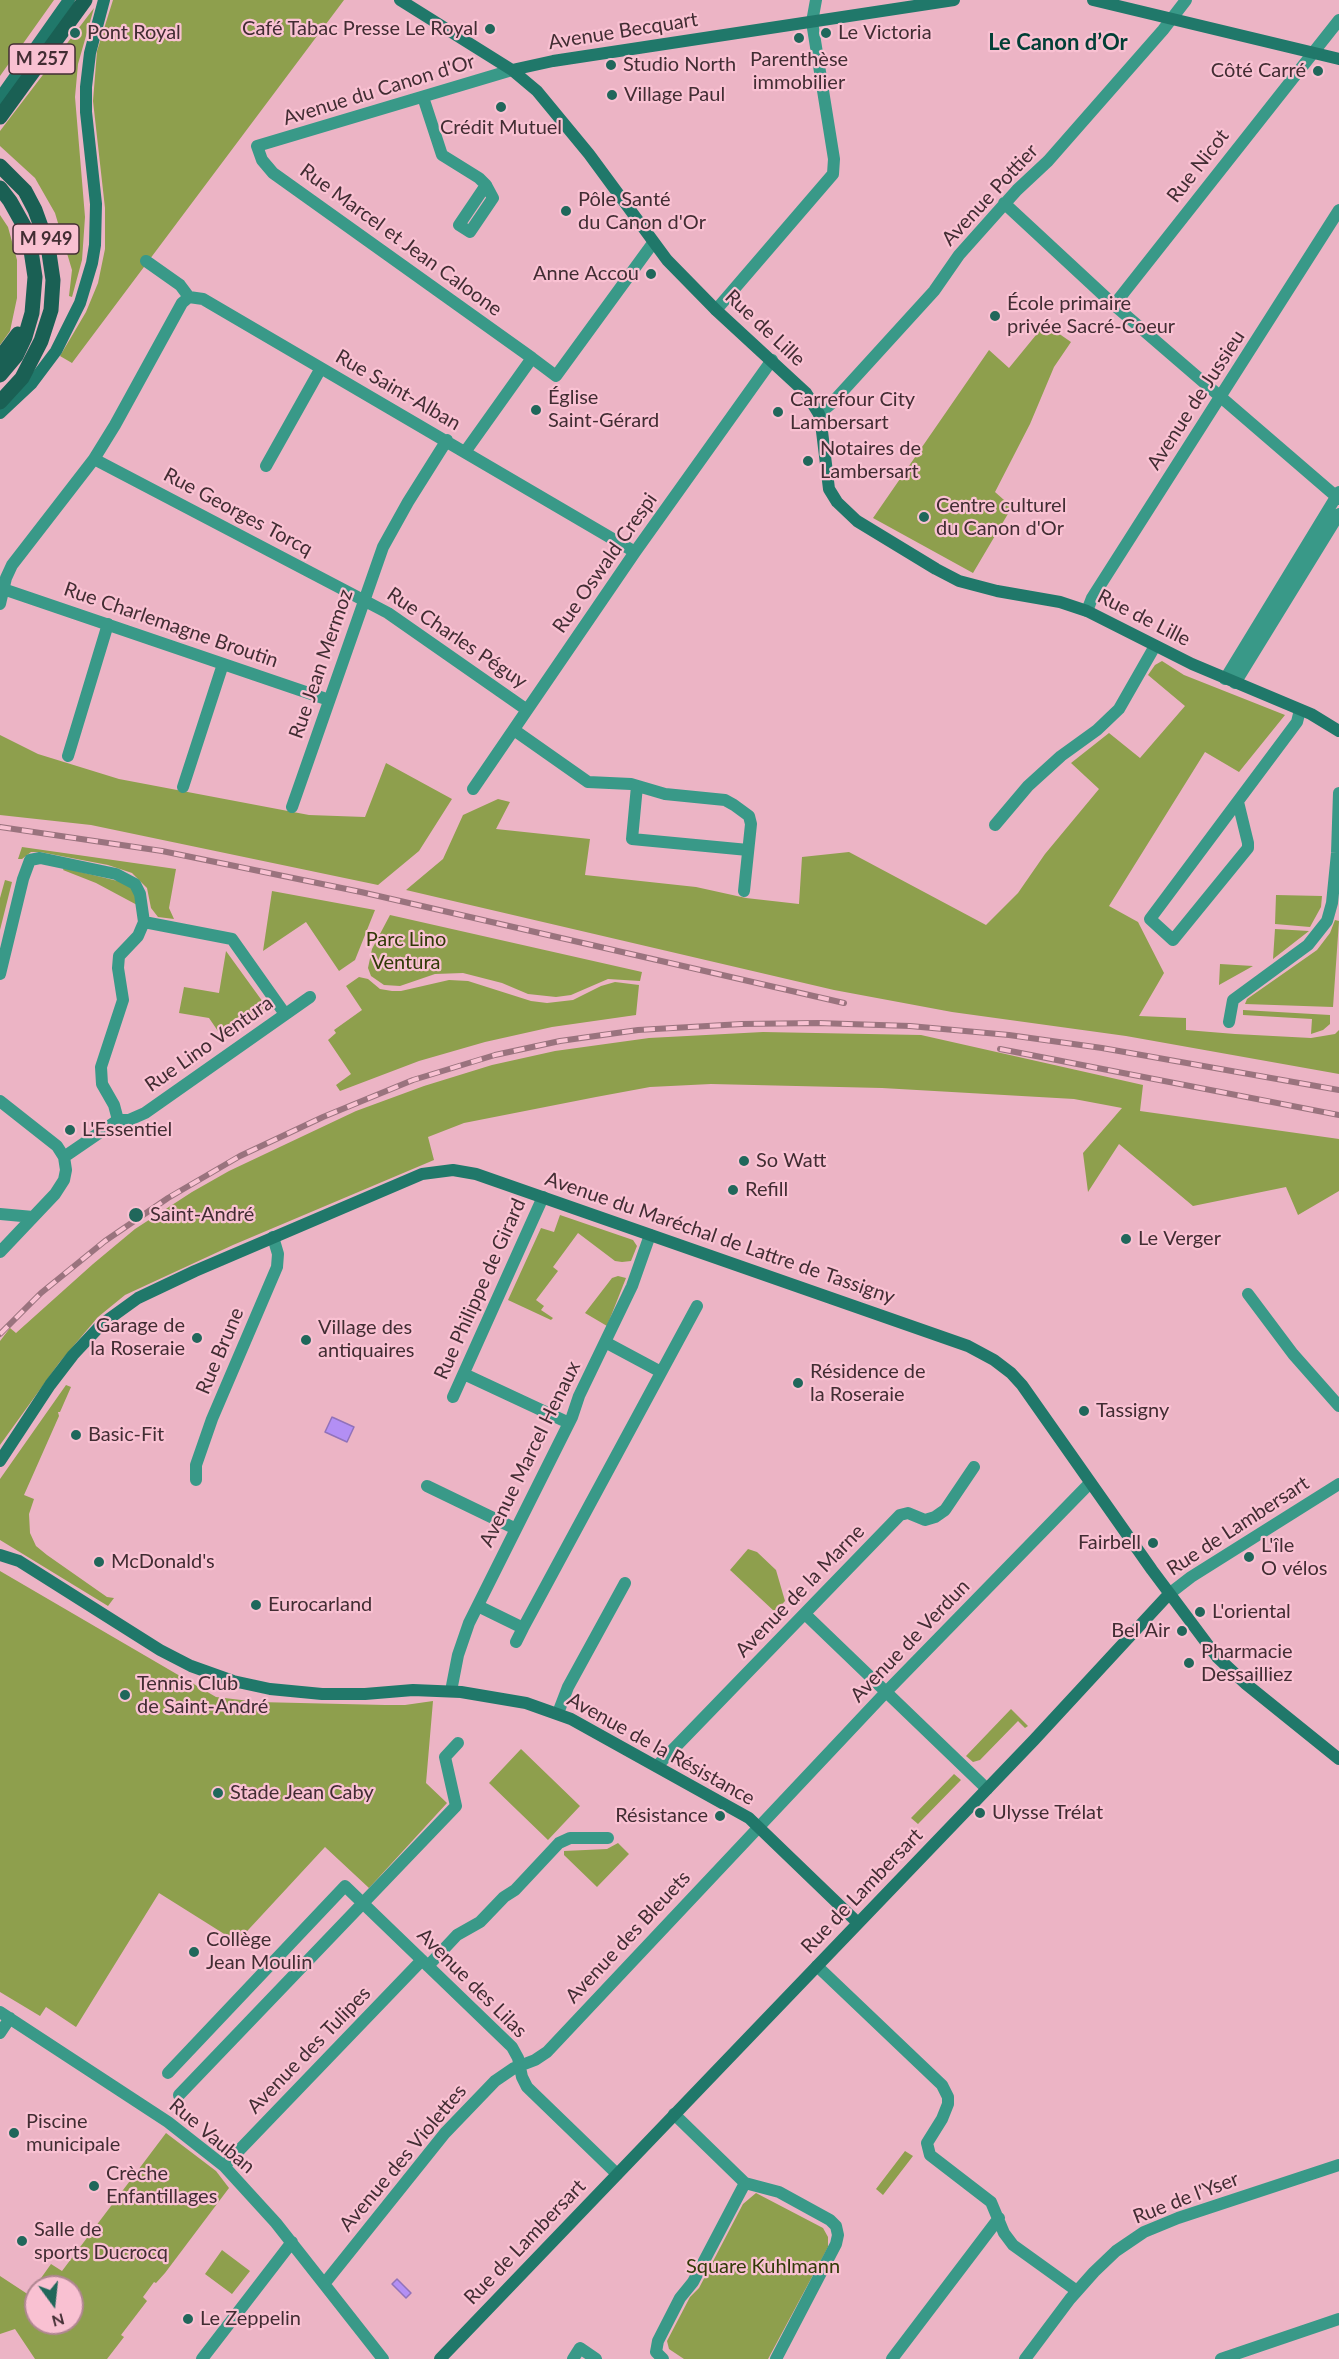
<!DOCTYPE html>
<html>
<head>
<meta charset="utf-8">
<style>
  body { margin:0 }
  #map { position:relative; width:1339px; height:2359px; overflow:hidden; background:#ecb4c5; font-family:Lato,sans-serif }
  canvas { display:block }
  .north { position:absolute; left:24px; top:2275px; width:60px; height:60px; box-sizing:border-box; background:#f9c1d2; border:2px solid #b08692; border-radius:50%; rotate:165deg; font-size:16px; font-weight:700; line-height:24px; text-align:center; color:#422d33 }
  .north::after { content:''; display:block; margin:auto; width:21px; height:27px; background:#20675b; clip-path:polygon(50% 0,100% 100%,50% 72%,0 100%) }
</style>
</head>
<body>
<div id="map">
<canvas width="1339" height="2359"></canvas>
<div class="north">N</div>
</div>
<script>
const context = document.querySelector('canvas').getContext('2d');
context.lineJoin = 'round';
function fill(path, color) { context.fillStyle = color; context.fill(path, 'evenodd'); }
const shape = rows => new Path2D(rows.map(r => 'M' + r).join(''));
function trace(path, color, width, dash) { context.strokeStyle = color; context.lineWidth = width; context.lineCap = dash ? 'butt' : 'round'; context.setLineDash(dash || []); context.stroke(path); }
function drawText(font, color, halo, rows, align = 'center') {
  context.font = font + ' Lato,sans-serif'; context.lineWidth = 4.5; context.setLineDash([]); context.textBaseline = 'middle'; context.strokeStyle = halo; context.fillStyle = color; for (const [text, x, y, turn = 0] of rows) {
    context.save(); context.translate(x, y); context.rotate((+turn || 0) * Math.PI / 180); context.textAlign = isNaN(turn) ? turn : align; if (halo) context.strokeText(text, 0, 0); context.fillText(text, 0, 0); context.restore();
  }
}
fill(shape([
  [0,0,54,0,0,76],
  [113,0,344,0,72,363,60,356,86,312,98,283,105,249,105,208,93,101,97,51],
  [94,8,78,64,75,97,85,217,82,260,72,297,69,296,72,270,55,213,35,178,0,146,0,131],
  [0,215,8,227,17,260,17,298,10,331,0,345],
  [1045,324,1071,342,1054,367,1030,424,995,492,1012,507,973,573,873,518,989,350,1009,368],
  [1162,661,1184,675,1285,715,1239,772,1205,752,1109,906,1138,922,1164,973,1139,1016,1186,1018,1186,1030,1235,1034,1311,1038,1335,1034,1339,1030,1339,1074,1126,1036,952,1012,834,990,406,890,443,859,463,815,498,799,510,802,496,829,590,839,585,875,696,887,746,898,799,904,802,857,849,852,986,925,1018,893,1045,854,1099,789,1071,763,1109,733,1140,758,1185,706,1148,675,1155,665],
  [0,735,38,754,119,779,309,815,365,817,386,763,452,799,419,851,378,885,91,825,0,815],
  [22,847,176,869,169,908,174,919,158,917,151,908,147,888,132,873,108,865,40,852,31,852,22,859,18,859],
  [64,868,126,883,132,887,139,906,96,883,63,870],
  [5,880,12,882,0,930,0,898],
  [272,891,375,910,355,960,339,971,306,922,263,951],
  [1276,895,1322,896,1321,907,1310,927,1275,924],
  [390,915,642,972,640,981,608,979,571,995,556,997,528,994,502,983,463,973,435,974,400,986,384,985,371,976,368,968,372,949],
  [1335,920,1339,921,1333,1007,1245,1004,1247,999,1317,950,1330,933],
  [1275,929,1309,931,1273,959],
  [226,951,268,1009,224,1040,209,1018,179,1013,184,987,219,993],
  [1220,964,1253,966,1219,985],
  [359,977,368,979,380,989,392,991,401,991,449,980,468,981,531,1001,547,1003,573,1000,601,986,615,982,639,985,636,1015,552,1027,485,1042,419,1061,340,1091,336,1085,351,1074,328,1040,336,1033,334,1030,362,1010,346,986],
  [1243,1010,1330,1015,1330,1024,1323,1030,1311,1034,1312,1019,1243,1015],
  [763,1032,921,1035,1143,1085,1140,1111,1339,1139,1339,1191,1298,1215,1286,1187,1193,1206,1119,1144,1088,1192,1083,1153,1122,1108,1074,1099,882,1088,711,1084,650,1087,596,1097,464,1123,428,1137,434,1160,233,1245,125,1295,98,1317,59,1363,0,1445,0,1341,10,1328,16,1333,93,1264,135,1229,192,1192,229,1171,356,1111,424,1086,492,1065,555,1051,649,1038],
  [560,1215,633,1240,637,1246,631,1261,622,1262,615,1261,578,1233,553,1267,558,1271,536,1300,544,1306,541,1310,553,1318,551,1320,508,1300,541,1228,554,1232],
  [618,1276,626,1278,607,1326,585,1313,612,1278],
  [66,1385,71,1387,60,1412,58,1412,59,1416,24,1495,34,1499,29,1514,30,1533,36,1546,47,1555,107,1597,114,1598,108,1606,0,1540,0,1479],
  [748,1549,757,1552,776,1570,785,1601,775,1612,730,1570],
  [0,1571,216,1697,258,1702,385,1705,405,1705,433,1701,426,1783,447,1803,369,1888,325,1847,237,1942,159,1893,76,2027,46,2007,40,2016,0,1992],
  [1011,1709,1028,1726,1025,1728,1018,1721,980,1760,973,1762,966,1756],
  [521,1749,580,1806,548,1840,489,1783],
  [954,1774,961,1780,918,1824,911,1818],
  [618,1843,629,1854,597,1887,564,1855,564,1851,607,1849],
  [166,2133,216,2171,229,2188,165,2273,156,2283,154,2282,143,2297,147,2301,121,2335,124,2337,107,2359,35,2359,15,2329,0,2334,0,2276,29,2295,51,2264,62,2271],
  [36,2287,72,2287,72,2323,36,2323],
  [905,2151,913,2156,883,2195,876,2189],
  [756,2193,823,2228,828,2237,828,2247,768,2359,684,2359,669,2349,667,2341,690,2297,699,2288,743,2204],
  [222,2250,250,2271,232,2294,205,2274]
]), '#8e9f4d');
const water = shape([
  [332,1417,354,1427,347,1442,325,1432,332,1417],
  [397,2279,411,2293,406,2298,392,2284,397,2279]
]);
fill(water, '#b38ff4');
trace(water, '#9172ba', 1.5);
trace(shape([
  [512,70,257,146,262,160,273,173,532,358],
  [423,97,442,155,479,178,486,185,459,225,470,232,493,198,486,185],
  [1004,203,1114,305,1339,499],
  [146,261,180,285,189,297,203,299,635,552],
  [1114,305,1339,20],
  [716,310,833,174,834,159,812,22,816,0],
  [819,414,831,404,934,291,959,255,1017,190,1048,161,1163,30,1186,0],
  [465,452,532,358,556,376,653,243],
  [94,459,388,613,527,710],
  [266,466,321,368],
  [0,588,329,700],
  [0,604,6,578,12,565,94,459,115,425,182,303,189,297],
  [1087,611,1092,598,1339,210],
  [1225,679,1339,492],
  [1235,683,1339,514],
  [514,730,588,782,631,784,665,794,725,800,734,805,749,816,751,824,744,891],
  [68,756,108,624],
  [637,786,632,839,748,850],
  [183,787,223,664],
  [473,789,635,552,772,360],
  [1238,802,1248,843,1248,848,1173,940,1150,919,1297,722,1300,710],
  [292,807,383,547,408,502,447,440],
  [995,825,1028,786,1061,756,1097,730,1119,709,1155,646],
  [144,922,232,939,285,1014],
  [0,974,23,879,30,860,40,858,116,874,135,884,140,894,144,922,138,936,119,956,118,968,123,1000,101,1067,102,1084,114,1105,118,1120],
  [1229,1022,1233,1000,1308,945,1327,921,1332,903,1337,853,1339,793],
  [0,1101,57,1146,64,1157,66,1170,64,1180,55,1194,0,1252],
  [64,1157,118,1120,129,1120,145,1113,310,997],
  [0,1214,33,1217],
  [1248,1294,1293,1354,1339,1406],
  [605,1342,661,1372],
  [464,1374,569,1423],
  [453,1397,543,1197],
  [196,1480,196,1465,212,1419,277,1267,278,1254,273,1237],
  [427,1486,516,1529],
  [1169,1594,1191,1577,1339,1484],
  [478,1606,523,1628,697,1306],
  [805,1614,987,1789],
  [516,1642,523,1628],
  [451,1691,458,1655,469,1623,572,1417,579,1396,632,1286,650,1235],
  [558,1713,568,1687,625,1583],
  [657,1766,900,1515,908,1513,925,1520,935,1517,945,1510,974,1467],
  [428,1966,457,1935,480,1922,504,1897,515,1890,559,1843,570,1838,608,1838],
  [817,1966,942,2085,948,2097,948,2104,942,2119,927,2143,930,2155,991,2202,1004,2233,1013,2245,1077,2291],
  [0,2012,168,2122,224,2166,276,2223,383,2359],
  [0,2033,10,2018],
  [168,2073,345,1886,512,2047,518,2058,522,2077,527,2087,617,2174],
  [179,2095,456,1806,445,1757,458,1743],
  [674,2114,745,2183,779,2192,830,2220,836,2226,838,2235,836,2244,776,2359],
  [224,2166,422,1960],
  [324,2284,445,2133,495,2081,514,2068,535,2060,547,2052,886,1692,1090,1483],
  [202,2359,292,2242],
  [573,2359,580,2348,596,2359],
  [663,2359,656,2352,658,2341,680,2298,693,2282,745,2183],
  [892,2359,999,2218],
  [1025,2359,1070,2299,1094,2272,1116,2251,1144,2232,1178,2218,1339,2165],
  [1221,2359,1339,2319]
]), '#399988', 12);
trace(shape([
  [400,0,512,70,537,91,589,154,667,260,716,310,806,393,819,414,821,423,829,489,837,502,857,521,936,569,959,581,997,591,1060,602,1087,611,1192,664,1311,714,1339,731],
  [1093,0,1339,59],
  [512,70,553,61,954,0],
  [0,98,69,0],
  [0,413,32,383,56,351,80,303,92,263,95,245,96,204,86,112,86,87,90,53,104,0],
  [0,1461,50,1385,73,1355,102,1324,138,1298,195,1271,422,1174,453,1170,476,1174,968,1346,994,1360,1011,1373,1022,1385,1152,1570,1217,1657,1246,1684,1339,1759],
  [0,1555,19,1561,160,1650,191,1666,233,1681,270,1689,322,1694,365,1694,413,1690,461,1692,526,1703,571,1719,749,1818,858,1923],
  [440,2359,1034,1740,1169,1594]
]), '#20786a', 12);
trace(shape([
  [0,117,85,0],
  [0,166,25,191,35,210,48,246,53,280,51,310,41,341,22,378,0,402],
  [0,188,10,201,24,226,30,244,35,277,32,313,25,337,16,356,0,375],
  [0,358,18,334]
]), '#1a6054', 15);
const rail = shape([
  [0,827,162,851,361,892,844,1003],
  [1000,1049,1339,1115],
  [0,1334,41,1293,105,1241,168,1198,240,1156,323,1117,413,1080,495,1055,560,1041,638,1030,742,1024,818,1023,910,1026,1009,1035,1102,1048,1339,1090]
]);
trace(rail, '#9a737e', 6);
trace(rail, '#f9c1d2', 4, [11]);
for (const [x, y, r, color] of [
  [490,29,6,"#20675b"],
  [75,33,6,"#20675b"],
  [826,33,6,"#20675b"],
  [799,38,6,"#20675b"],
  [611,65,6,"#20675b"],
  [1318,71,6,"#20675b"],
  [612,95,6,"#20675b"],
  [501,107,6,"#20675b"],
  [566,211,6,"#20675b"],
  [651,274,6,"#20675b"],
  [995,316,6,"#20675b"],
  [536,410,6,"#20675b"],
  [778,412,6,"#20675b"],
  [808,461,6,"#20675b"],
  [924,517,6,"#20675b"],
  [70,1130,6,"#20675b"],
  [744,1161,6,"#20675b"],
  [733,1190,6,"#20675b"],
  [136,1215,8,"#20675b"],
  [1126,1239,6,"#20675b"],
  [197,1338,6,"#20675b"],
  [306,1340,6,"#20675b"],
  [798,1383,6,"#20675b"],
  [1084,1411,6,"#20675b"],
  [76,1435,6,"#20675b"],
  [1153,1543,6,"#20675b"],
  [1249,1557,6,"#20675b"],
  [99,1562,6,"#20675b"],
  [256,1605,6,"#20675b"],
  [1200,1612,6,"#20675b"],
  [1182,1631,6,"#20675b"],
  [1189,1663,6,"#20675b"],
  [125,1695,6,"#20675b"],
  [218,1793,6,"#20675b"],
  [980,1813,6,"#20675b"],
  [720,1816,6,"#20675b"],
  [194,1952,6,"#20675b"],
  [14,2133,6,"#20675b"],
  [94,2186,6,"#20675b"],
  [22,2241,6,"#20675b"],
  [188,2319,6,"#20675b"]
]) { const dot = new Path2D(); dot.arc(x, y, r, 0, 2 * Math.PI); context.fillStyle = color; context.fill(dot); trace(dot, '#f9c1d2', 2); }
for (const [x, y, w] of [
  [42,59,66],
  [46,239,66]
]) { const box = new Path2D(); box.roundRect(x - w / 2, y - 15, w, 30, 4.5); context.fillStyle = '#f9c1d2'; context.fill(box); trace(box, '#422d33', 1.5); }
drawText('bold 18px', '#422d33', null, [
  ["M 257",42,59],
  ["M 949",46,239]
]);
drawText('20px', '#422d33', '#f9c1d2', [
  ["Café Tabac Presse Le Royal",478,29,"right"],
  ["Pont Royal",87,33],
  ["Le Victoria",838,33],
  ["Parenthèse",799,60,"center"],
  ["immobilier",799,83,"center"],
  ["Studio North",623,65],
  ["Côté Carré",1306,71,"right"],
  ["Village Paul",624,95],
  ["Crédit Mutuel",501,128,"center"],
  ["Pôle Santé",578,200],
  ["du Canon d'Or",578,223],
  ["Anne Accou",639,274,"right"],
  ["École primaire",1007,304],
  ["privée Sacré-Coeur",1007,327],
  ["Église",548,398],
  ["Saint-Gérard",548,421],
  ["Carrefour City",790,400],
  ["Lambersart",790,423],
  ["Notaires de",820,449],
  ["Lambersart",820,472],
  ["Centre culturel",936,506],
  ["du Canon d'Or",936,529],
  ["L'Essentiel",82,1130],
  ["So Watt",756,1161],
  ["Refill",745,1190],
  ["Saint-André",150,1215],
  ["Le Verger",1138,1239],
  ["Garage de",185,1326,"right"],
  ["la Roseraie",185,1349,"right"],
  ["Village des",318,1328],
  ["antiquaires",318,1351],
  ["Résidence de",810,1372],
  ["la Roseraie",810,1395],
  ["Tassigny",1096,1411],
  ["Basic-Fit",88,1435],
  ["Fairbell",1141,1543,"right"],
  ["L'île",1261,1546],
  ["O vélos",1261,1569],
  ["McDonald's",111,1562],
  ["Eurocarland",268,1605],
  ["L'oriental",1212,1612],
  ["Bel Air",1170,1631,"right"],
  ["Pharmacie",1201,1652],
  ["Dessailliez",1201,1675],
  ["Tennis Club",137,1684],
  ["de Saint-André",137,1707],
  ["Stade Jean Caby",230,1793],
  ["Ulysse Trélat",992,1813],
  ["Résistance",708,1816,"right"],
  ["Collège",206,1940],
  ["Jean Moulin",206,1963],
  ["Piscine",26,2122],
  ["municipale",26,2145],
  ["Crèche",106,2174],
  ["Enfantillages",106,2197],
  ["Salle de",34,2230],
  ["sports Ducrocq",34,2253],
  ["Le Zeppelin",200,2319]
], 'left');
drawText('20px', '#422d33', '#f9c1d2', [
  ["Avenue Becquart",623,31,-9],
  ["Avenue du Canon d'Or",379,90,-17],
  ["Rue Nicot",1198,166,-52],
  ["Avenue Pottier",990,195,-47],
  ["Rue Marcel et Jean Caloone",401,240,36],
  ["Rue de Lille",765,328,43],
  ["Rue Saint-Alban",398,390,30],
  ["Avenue de Jussieu",1196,400,-57],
  ["Rue Georges Torcq",238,512,28],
  ["Rue Oswald Crespi",605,563,-55],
  ["Rue de Lille",1144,618,27],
  ["Rue Charlemagne Broutin",171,625,19],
  ["Rue Charles Péguy",457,638,34],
  ["Rue Jean Mermoz",321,664,-71],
  ["Rue Lino Ventura",209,1044,-35],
  ["Avenue du Maréchal de Lattre de Tassigny",720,1238,19],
  ["Rue Philippe de Girard",480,1289,-66],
  ["Rue Brune",220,1351,-67],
  ["Avenue Marcel Henaux",530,1454,-64],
  ["Rue de Lambersart",1238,1526,-33],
  ["Avenue de la Marne",800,1591,-46],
  ["Avenue de Verdun",910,1641,-46],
  ["Avenue de la Résistance",661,1749,29],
  ["Rue de Lambersart",862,1891,-46],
  ["Avenue des Bleuets",628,1937,-47],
  ["Avenue des Lilas",472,1983,45],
  ["Avenue des Tulipes",309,2050,-46],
  ["Rue Vauban",212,2136,40],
  ["Avenue des Violettes",403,2158,-50],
  ["Rue de l'Yser",1186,2198,-21],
  ["Rue de Lambersart",525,2242,-46]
]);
drawText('20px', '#313a07', '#f9c1d2', [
  ["Parc Lino",406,940],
  ["Ventura",406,963],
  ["Square Kuhlmann",763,2267]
]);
drawText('bold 22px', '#003f36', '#f9c1d2', [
  ["Le Canon d’Or",1058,43]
]);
</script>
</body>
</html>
